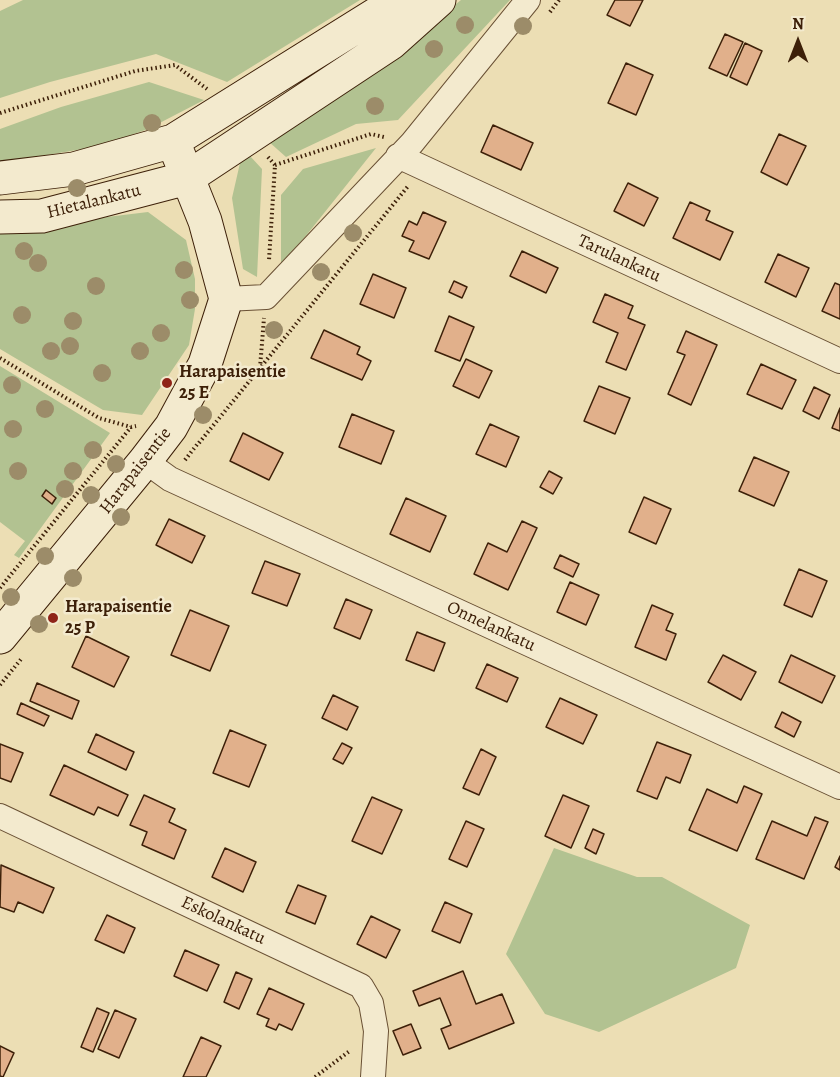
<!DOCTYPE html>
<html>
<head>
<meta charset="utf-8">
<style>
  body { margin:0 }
  #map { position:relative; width:840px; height:1077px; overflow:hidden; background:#ecdeb4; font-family:Alegreya,serif }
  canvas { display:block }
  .north { position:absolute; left:768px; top:12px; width:60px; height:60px; -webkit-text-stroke:4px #f3eace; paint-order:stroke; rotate:0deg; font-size:16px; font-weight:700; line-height:24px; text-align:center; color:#3d2009 }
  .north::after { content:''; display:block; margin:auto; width:21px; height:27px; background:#3d2009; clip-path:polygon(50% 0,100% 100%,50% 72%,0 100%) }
</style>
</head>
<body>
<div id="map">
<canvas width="840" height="1077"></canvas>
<div class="north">N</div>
</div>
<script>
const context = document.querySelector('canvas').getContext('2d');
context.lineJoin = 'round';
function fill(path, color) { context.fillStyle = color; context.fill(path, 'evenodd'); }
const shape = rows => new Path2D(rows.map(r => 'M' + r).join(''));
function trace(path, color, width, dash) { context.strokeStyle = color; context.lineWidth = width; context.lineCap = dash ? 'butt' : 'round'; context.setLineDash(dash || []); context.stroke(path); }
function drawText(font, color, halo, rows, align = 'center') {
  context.font = font + ' Alegreya,serif'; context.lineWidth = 5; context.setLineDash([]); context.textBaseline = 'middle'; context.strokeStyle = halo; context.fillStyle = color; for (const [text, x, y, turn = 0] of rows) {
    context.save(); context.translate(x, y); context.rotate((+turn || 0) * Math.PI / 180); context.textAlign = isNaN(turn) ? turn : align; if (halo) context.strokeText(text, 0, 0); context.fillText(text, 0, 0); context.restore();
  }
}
fill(shape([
  [23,0,360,0,227,82,156,54,50,82,0,98,0,11],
  [461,0,510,0,398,120,356,124,286,157,268,141,357,83],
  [149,82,204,100,148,129,100,146,0,163,0,129,61,107],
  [376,148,281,267,281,195,303,169],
  [250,156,262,169,257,277,243,269,232,198,240,163],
  [148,212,186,240,195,279,195,309,189,345,142,415,103,410,0,349,0,230],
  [0,366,110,433,19,558,14,555,25,541,0,522],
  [554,848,637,877,662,877,750,925,736,968,599,1032,545,1014,506,954]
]), '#b2c291');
const building = shape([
  [615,0,643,0,630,26,607,15,615,0],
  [725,34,743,42,727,76,709,68,725,34],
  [745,43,762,51,747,85,730,77,745,43],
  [626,63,653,75,636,115,608,103,626,63],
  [493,125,533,143,521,170,481,152,493,125],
  [779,134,806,146,787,185,761,172,779,134],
  [628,183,658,198,644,226,614,211,628,183],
  [690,202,710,211,706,220,733,232,720,260,673,238,690,202],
  [423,212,446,222,429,259,409,251,414,241,402,236,409,221,417,225,423,212],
  [522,251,558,268,546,293,510,276,522,251],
  [778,254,809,268,796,297,765,282,778,254],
  [373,274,406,288,394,318,360,304,373,274],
  [454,281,467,287,462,298,449,292,454,281],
  [835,283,840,285,840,319,822,311,835,283],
  [605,294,633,306,628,318,645,325,626,370,606,362,618,333,593,322,605,294],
  [449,316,474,327,460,361,435,351,449,316],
  [324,330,360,347,357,354,371,361,362,380,311,358,324,330],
  [686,331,717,345,691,405,668,394,685,355,677,352,686,331],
  [466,359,492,371,479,398,453,386,466,359],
  [761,364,796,380,782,409,747,394,761,364],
  [599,386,630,398,615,434,584,421,599,386],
  [814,387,830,395,819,419,803,411,814,387],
  [840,408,840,431,832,428,840,408],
  [352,414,394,431,381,464,339,447,352,414],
  [490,424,519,437,506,467,476,454,490,424],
  [243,433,283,453,269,480,230,461,243,433],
  [754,457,789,472,774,506,739,491,754,457],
  [549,471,562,478,553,494,540,487,549,471],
  [46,490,56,498,52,504,42,496,46,490],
  [644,497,671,509,656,544,629,532,644,497],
  [406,498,446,516,430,552,390,534,406,498],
  [169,519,205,536,192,563,156,545,169,519],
  [522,521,537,528,508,590,474,574,488,543,507,552,522,521],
  [560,555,579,564,573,577,554,568,560,555],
  [265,561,300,574,287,606,252,593,265,561],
  [799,569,827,581,812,617,784,605,799,569],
  [570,582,599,595,586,625,557,612,570,582],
  [346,599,372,610,360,639,334,628,346,599],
  [652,605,673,614,666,630,676,634,666,660,635,647,652,605],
  [190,610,229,626,210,671,171,655,190,610],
  [417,632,445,643,434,671,406,660,417,632],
  [86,636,129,657,114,687,72,667,86,636],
  [723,655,756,672,741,700,708,682,723,655],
  [791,655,835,676,822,703,779,682,791,655],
  [487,664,518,678,507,702,476,688,487,664],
  [37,683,79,701,72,719,30,701,37,683],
  [333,695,358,707,347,730,322,718,333,695],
  [560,698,597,715,583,744,546,727,560,698],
  [21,703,49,716,44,726,17,714,21,703],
  [782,712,801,722,794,737,775,727,782,712],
  [230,730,266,745,249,787,213,773,230,730],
  [96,734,134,752,126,770,88,752,96,734],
  [657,742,691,755,680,783,666,777,657,799,637,791,657,742],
  [342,743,352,748,343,764,333,759,342,743],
  [0,744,23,753,11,782,0,778,0,744],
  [481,749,496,757,479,795,463,788,481,749],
  [64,765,128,795,118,816,98,807,94,815,50,795,64,765],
  [744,786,762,794,737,851,689,830,707,789,737,803,744,786],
  [144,795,175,809,169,822,186,830,174,859,142,845,147,832,130,825,144,795],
  [563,795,589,806,571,848,545,836,563,795],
  [372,797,402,810,382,854,352,841,372,797],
  [815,817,828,822,804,879,756,859,772,821,807,836,815,817],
  [466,821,484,829,467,867,449,859,466,821],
  [593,829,604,834,596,854,585,848,593,829],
  [225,848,256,862,243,892,212,877,225,848],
  [840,856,840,870,835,867,840,856],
  [1,865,54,888,43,913,18,902,14,912,0,907,1,865],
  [298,885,326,896,315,924,286,912,298,885],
  [445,902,472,914,460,943,432,931,445,902],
  [107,915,135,928,124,953,95,940,107,915],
  [371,916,400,930,386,958,357,944,371,916],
  [185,950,219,965,207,991,174,976,185,950],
  [463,971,476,1004,502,994,514,1023,449,1049,441,1029,451,1025,440,998,419,1006,413,991,463,971],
  [236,972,252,979,239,1009,224,1002,236,972],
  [269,988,304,1004,292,1030,279,1024,276,1030,266,1026,269,1019,257,1014,269,988],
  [97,1008,109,1013,93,1052,81,1047,97,1008],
  [115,1010,136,1019,119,1058,98,1049,115,1010],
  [411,1024,421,1048,403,1055,393,1031,411,1024],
  [201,1037,221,1046,206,1077,183,1077,201,1037],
  [0,1046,14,1053,3,1077,0,1076,0,1046]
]);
fill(building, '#e1b08b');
trace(building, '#3d2009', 1.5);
const street = shape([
  [398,156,840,361],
  [226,299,266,297,412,143,528,0],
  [145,461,170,479,840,787],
  [0,816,361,986,371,1003,376,1031,373,1077]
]);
const secondary = shape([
  [0,178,74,169,173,141,399,0],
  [0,217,42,216,187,178,391,43,439,0],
  [0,637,145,461,171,427,205,364,226,299,205,221,173,141]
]);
trace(street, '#695034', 26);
trace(secondary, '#3d2009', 35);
trace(shape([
  [550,12,559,0],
  [0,113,135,71,175,65,207,89],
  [268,157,275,165,269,260],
  [275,165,371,134,384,137],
  [0,358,99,418,131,427,136,426],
  [260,368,264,318],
  [199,443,409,185],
  [185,460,199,442],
  [0,588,131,427],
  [0,685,22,658],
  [315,1077,351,1050]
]), '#3d2009', 4, [1.5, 3]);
trace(street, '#f3eace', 24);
trace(secondary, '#f3eace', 33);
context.fillStyle = '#9c8c69';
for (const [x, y] of [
  [465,25],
  [523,26],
  [434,49],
  [375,106],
  [152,123],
  [77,188],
  [353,233],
  [24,251],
  [38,263],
  [184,270],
  [321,272],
  [96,286],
  [190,300],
  [22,315],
  [73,321],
  [274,330],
  [161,333],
  [70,346],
  [51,351],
  [140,351],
  [102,373],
  [12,385],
  [45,409],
  [203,415],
  [13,429],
  [93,450],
  [116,464],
  [18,471],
  [73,471],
  [65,489],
  [91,495],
  [121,517],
  [45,556],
  [73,578],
  [11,597],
  [39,624]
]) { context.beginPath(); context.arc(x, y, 9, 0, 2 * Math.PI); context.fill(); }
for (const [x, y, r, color] of [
  [167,383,6,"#8f2418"],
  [53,618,6,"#8f2418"]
]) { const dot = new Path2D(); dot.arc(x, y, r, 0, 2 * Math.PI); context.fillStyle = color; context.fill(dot); trace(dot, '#f3eace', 2); }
drawText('18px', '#3d2009', '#f3eace', [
  ["Hietalankatu",94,202,-14],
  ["Tarulankatu",619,259,25],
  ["Harapaisentie",136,471,-52],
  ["Onnelankatu",491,627,25],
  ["Eskolankatu",223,921,25]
]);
drawText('bold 18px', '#3d2009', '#f3eace', [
  ["Harapaisentie",179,373],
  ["25 E",179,394],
  ["Harapaisentie",65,608],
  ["25 P",65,629]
], 'left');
</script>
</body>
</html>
